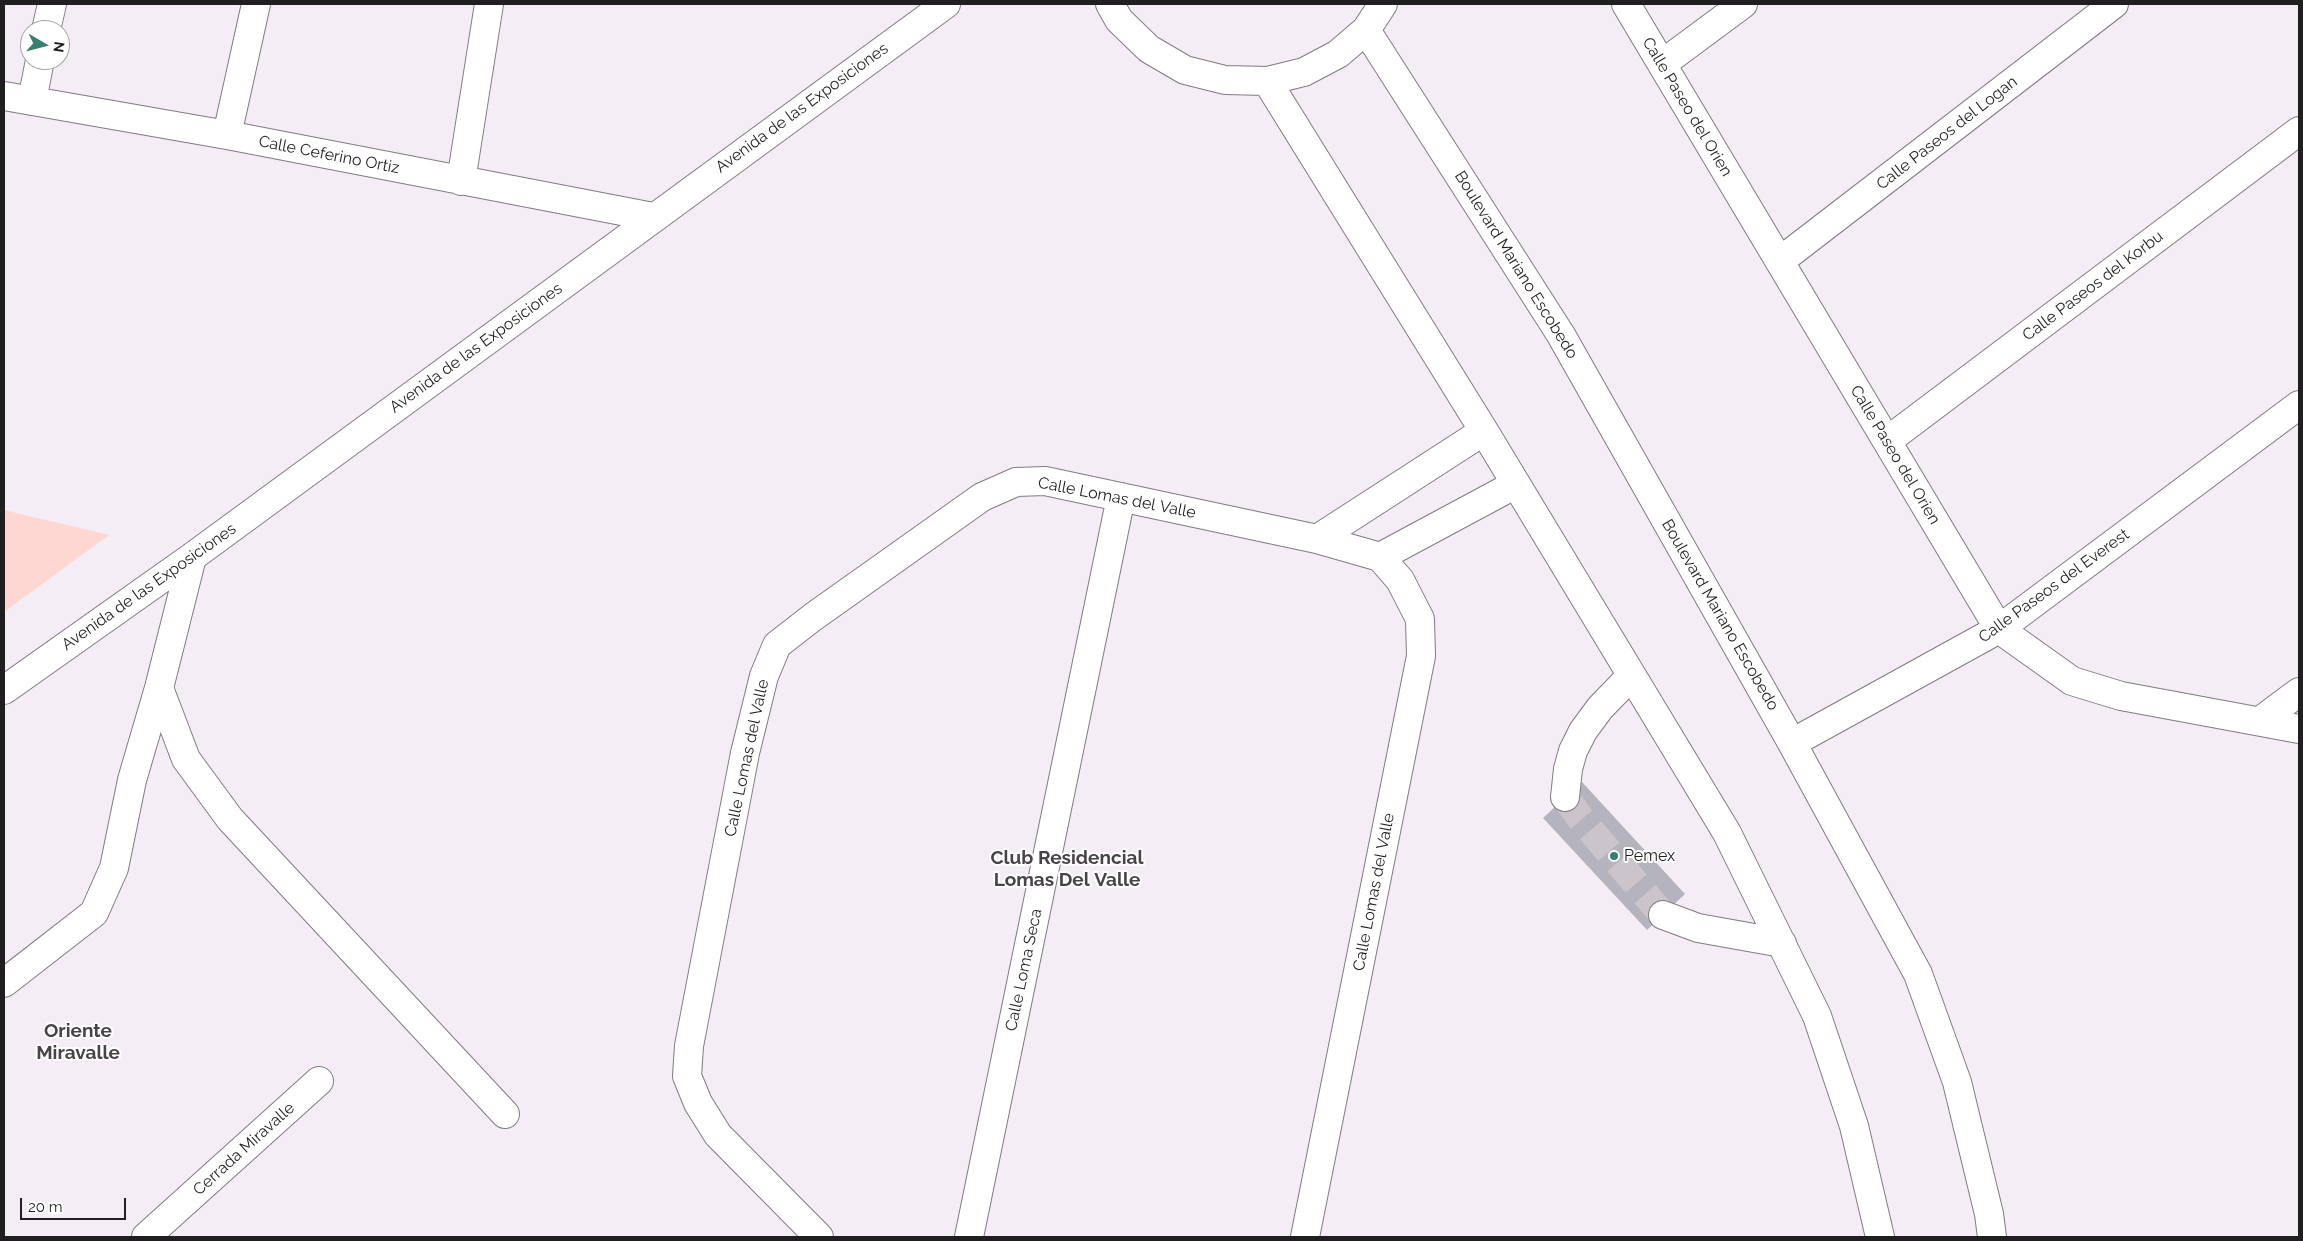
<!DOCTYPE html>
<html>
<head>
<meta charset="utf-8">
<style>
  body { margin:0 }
  #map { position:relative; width:2303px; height:1241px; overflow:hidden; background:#f5edf5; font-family:Raleway,sans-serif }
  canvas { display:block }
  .frame { position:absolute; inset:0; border:5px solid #211e21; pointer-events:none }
  .north { position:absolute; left:20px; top:20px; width:50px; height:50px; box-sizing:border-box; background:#fff; border:1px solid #a6a5a6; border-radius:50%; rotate:98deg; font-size:14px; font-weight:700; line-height:20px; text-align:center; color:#211e21 }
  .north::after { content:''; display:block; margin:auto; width:18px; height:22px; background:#3a7e71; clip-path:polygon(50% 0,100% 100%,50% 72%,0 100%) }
  .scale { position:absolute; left:20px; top:1198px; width:106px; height:22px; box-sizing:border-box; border:2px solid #211e21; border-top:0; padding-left:6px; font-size:15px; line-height:18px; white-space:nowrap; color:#211e21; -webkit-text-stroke:4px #fff; paint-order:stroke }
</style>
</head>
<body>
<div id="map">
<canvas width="2303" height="1241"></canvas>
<div class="frame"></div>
<div class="north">N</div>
<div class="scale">20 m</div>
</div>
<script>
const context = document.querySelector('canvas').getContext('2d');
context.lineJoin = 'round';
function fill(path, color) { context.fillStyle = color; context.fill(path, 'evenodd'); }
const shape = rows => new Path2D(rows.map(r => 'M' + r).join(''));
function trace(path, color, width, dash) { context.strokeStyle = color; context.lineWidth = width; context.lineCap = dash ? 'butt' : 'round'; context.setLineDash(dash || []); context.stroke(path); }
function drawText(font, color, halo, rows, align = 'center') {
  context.font = font + ' Raleway,sans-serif'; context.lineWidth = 4; context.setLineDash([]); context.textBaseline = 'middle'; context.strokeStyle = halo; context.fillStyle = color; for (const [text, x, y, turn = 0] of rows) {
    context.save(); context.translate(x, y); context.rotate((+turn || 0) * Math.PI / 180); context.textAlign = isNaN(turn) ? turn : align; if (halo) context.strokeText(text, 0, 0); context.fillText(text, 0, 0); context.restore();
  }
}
fill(shape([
  [4,510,109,535,4,612]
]), '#fed6d2');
fill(shape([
  [1582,782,1685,894,1647,930,1543,818]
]), '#b5b3bd');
trace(shape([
  [1565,797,1581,819,1663,915]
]), '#cbc4cb', 28, [28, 14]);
const minor = shape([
  [1110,4,1119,20,1149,49,1185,70,1225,80,1267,81,1304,72,1338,54,1366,30,1383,4],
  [1626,4,1999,629,2072,681,2121,696,2299,729],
  [46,30,52,4],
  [1366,30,1561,335,1792,743,1918,974,1957,1082,1989,1214,1992,1237],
  [1662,64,1743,4],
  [1267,81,1484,431,1727,833,1817,1016,1854,1126,1880,1237],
  [4,96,227,135,653,217],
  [32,101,40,60],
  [227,135,256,4],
  [461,181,489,4],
  [1780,261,2114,4],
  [1887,441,2299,131],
  [1317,539,1484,431],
  [192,557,159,688,186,759,230,819,505,1114],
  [1380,557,1516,484],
  [4,690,192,557,946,4],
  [2260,721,2299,692],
  [1792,743,1999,629,2299,405],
  [1565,797,1568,769,1573,751,1583,731,1600,708,1631,676],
  [1663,915,1698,928,1782,943],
  [4,983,94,913,114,868,132,780,159,688],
  [146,1237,319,1081],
  [819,1237,718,1135,698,1103,687,1076,689,1046,745,753,764,676,777,645,813,617,982,497,1016,482,1045,481,1317,539,1380,557,1400,580,1420,619,1421,656,1305,1237],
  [969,1237,1121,497]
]);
trace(minor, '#827a81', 30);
trace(minor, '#fff', 28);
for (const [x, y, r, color] of [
  [1614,856,5,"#3a7e71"]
]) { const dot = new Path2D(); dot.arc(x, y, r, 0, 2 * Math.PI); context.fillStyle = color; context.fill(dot); trace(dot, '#fff', 2); }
drawText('16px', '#211e21', '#fff', [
  ["Calle Paseo del Orien",1687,107,59],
  ["Avenida de las Exposiciones",802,108,-36],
  ["Calle Paseos del Logan",1947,133,-38],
  ["Calle Ceferino Ortiz",329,155,11],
  ["Boulevard Mariano Escobedo",1516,265,58],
  ["Calle Paseos del Korbu",2093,286,-37],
  ["Avenida de las Exposiciones",476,348,-36],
  ["Calle Paseo del Orien",1895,455,59],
  ["Calle Lomas del Valle",1117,498,11],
  ["Calle Paseos del Everest",2054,586,-36],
  ["Avenida de las Exposiciones",149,587,-35],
  ["Boulevard Mariano Escobedo",1720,615,60],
  ["Calle Lomas del Valle",747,758,-78],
  ["Calle Lomas del Valle",1374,892,-79],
  ["Calle Loma Seca",1024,970,-78],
  ["Cerrada Miravalle",244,1149,-42]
]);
drawText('16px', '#211e21', '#fff', [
  ["Pemex",1624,856]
], 'left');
drawText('bold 19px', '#494248', '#fff', [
  ["Club Residencial",1067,858],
  ["Lomas Del Valle",1067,880],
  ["Oriente",78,1031],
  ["Miravalle",78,1053]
]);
</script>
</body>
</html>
